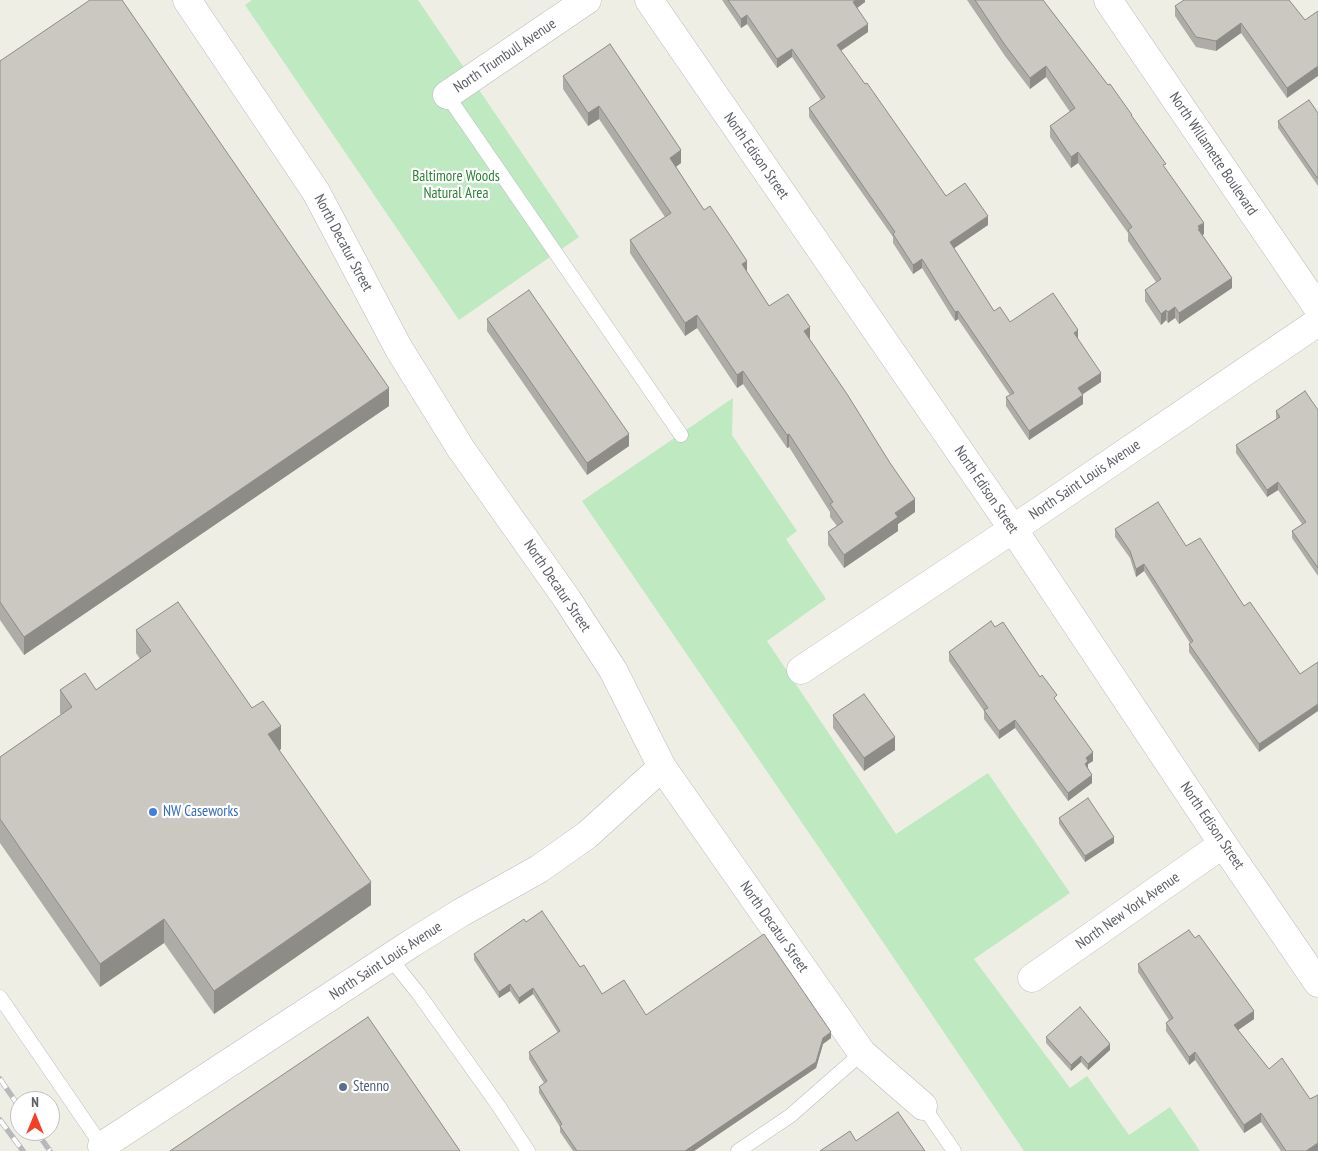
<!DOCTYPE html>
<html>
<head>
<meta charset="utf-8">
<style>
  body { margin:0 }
  #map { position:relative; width:1318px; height:1151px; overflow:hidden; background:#efeee4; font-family:"PT Sans Narrow",sans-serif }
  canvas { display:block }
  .north { position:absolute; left:10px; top:1091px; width:50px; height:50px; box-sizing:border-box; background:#fff; border:1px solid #bebfc2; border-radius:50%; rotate:0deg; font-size:14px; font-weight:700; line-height:20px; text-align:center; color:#5c6066 }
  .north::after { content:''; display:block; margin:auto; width:18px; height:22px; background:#f44025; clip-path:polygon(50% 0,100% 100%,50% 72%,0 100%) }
</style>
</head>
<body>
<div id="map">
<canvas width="1318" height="1151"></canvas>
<div class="north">N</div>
</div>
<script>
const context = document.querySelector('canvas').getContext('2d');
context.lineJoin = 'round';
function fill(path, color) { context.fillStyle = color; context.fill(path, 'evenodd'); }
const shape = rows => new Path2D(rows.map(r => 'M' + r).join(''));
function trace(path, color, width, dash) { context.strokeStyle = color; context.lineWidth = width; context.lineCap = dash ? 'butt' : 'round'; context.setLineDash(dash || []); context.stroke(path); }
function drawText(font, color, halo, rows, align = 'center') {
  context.font = font + ' "PT Sans Narrow",sans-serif'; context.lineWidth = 4.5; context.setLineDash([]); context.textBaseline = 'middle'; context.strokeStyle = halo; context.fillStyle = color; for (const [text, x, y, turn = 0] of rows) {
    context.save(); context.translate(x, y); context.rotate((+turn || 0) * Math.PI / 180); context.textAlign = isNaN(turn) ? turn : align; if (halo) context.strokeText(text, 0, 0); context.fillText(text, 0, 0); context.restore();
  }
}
fill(shape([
  [252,0,418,0,579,237,459,320,245,5],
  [733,398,732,435,797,531,786,539,826,599,767,641,896,834,988,773,1070,893,974,959,1070,1088,1087,1076,1129,1135,1170,1107,1200,1151,1024,1151,837,874,582,501]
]), '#bfe9c1');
const lane = shape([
  [447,95,681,435],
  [390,958,418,993,498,1105,528,1151],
  [0,997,102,1146],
  [923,1106,954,1151],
  [738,1151,790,1116,862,1053]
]);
const street = shape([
  [187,0,316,192,399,349,461,449,567,599,613,670,662,767,862,1053,923,1106],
  [649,0,1013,529,1223,844,1318,983],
  [1108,0,1318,308],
  [447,95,587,0],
  [801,670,1013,529,1318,322],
  [1032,978,1223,844],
  [105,1151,102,1146,412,943,462,912,539,869,587,835,662,767]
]);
trace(lane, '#b9bcc1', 15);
trace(street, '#b9bcc1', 29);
trace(lane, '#fff', 14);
trace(street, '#fff', 28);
const rail = shape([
  [0,1079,20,1108],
  [0,1120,23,1151],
  [36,1131,50,1151]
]);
trace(rail, '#b7b8b9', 5.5);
trace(rail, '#fff', 4, [11]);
fill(shape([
  [722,0,865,0,865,2,857,8,868,32,841,51,946,196,988,225,954,248,994,311,1010,322,1078,339,1101,382,1082,395,1083,404,1029,440,1006,406,1006,397,1010,395,958,319,955,321,922,268,913,274,893,243,893,237,809,117,809,108,821,100,792,57,777,68,747,24,741,28],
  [967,0,1043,0,1132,117,1166,170,1204,234,1202,235,1232,288,1179,324,1175,318,1168,323,1166,320,1161,325,1145,301,1145,290,1156,282,1128,241,1128,233,1078,163,1071,168,1050,137,1050,126,1070,112,1046,77,1030,89,1005,56],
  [1289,0,1287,98,1241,33,1216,51,1196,47,1175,16,1175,6],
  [0,61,389,406,24,655,0,620],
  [563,76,681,163,676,167,704,210,747,272,769,306,810,340,915,512,898,524,898,531,844,568,828,545,828,532,837,526,830,517,830,512,789,447,787,448,743,384,737,388,697,328,685,336,630,253,630,240,665,217,599,119,588,126,563,89],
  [1318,113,1318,186,1278,128,1278,121],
  [487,319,629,446,587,475,487,331],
  [1318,410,1318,576,1292,538,1292,531,1302,524,1278,490,1267,497,1236,453,1236,445,1276,419,1276,411],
  [1115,529,1186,546,1244,606,1300,674,1259,752,1189,652,1189,644,1190,643,1144,571,1136,577,1130,558,1115,537],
  [995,627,1057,702,1093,761,1088,764,1088,769,1092,783,1068,801,1015,728,999,739,984,719,984,711,949,661,949,652],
  [136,630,281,749,279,750,371,905,214,1014,164,943,100,987,0,843,0,757,61,715,60,713,60,690,96,690,140,659,136,653],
  [833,715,895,750,864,771,833,728],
  [1059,818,1114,843,1085,862,1059,824],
  [526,922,580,967,602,994,646,1015,831,1038,823,1044,816,1068,694,1151,573,1151,560,1132,560,1127,539,1093,539,1087,544,1083,529,1059,529,1052,558,1033,533,994,519,1004,510,991,499,998,474,960,474,954],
  [1195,938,1254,1019,1238,1030,1269,1069,1310,1099,1318,1095,1318,1151,1281,1151,1261,1122,1244,1133,1195,1060,1189,1065,1166,1031,1166,1023,1169,1020,1138,972,1138,964],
  [1046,1037,1110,1050,1088,1070,1081,1062,1071,1071,1046,1043]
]), '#aeaca6');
fill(shape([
  [856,0,865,0,865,2,853,11,853,2],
  [747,15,747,24,741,28,741,19],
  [1241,23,1241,33,1216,51,1216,41],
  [868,24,868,32,837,53,837,45],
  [792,49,792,57,777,68,777,59],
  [1046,66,1046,77,1030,89,1030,78],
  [1318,66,1318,76,1287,98,1287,88],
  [599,106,599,119,588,126,588,113],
  [681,150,681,163,670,171,670,158],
  [1078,152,1078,163,1071,168,1071,157],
  [988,216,988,225,950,251,950,242],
  [1204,223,1204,234,1200,237,1198,226],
  [922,259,922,268,913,274,913,265],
  [747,261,747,275,742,264],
  [1232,278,1232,288,1179,324,1179,313],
  [1175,307,1175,318,1168,323,1168,312],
  [1166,310,1166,320,1161,325,1161,314],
  [958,311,958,319,955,321,955,312],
  [697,315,697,328,685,336,685,323],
  [810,327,810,340,804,345,804,331],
  [1078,330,1078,339,1074,333],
  [743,371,743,384,737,388,737,375],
  [1101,373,1101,382,1078,397,1078,388],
  [389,388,389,406,24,655,24,637],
  [1083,395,1083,404,1029,440,1029,431],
  [629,434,629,446,587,475,587,463],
  [789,434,789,447,787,448,787,435],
  [1278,482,1278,490,1267,497,1267,490],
  [915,499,915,512,898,524,898,531,844,568,844,555,895,513],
  [1144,564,1144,571,1136,577,1136,569],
  [1318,704,1318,711,1259,752,1259,744],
  [1015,720,1015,728,999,739,999,731],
  [281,726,281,749,268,758,268,734],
  [895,737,895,750,864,771,864,758],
  [1093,752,1093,761,1088,764,1088,770,1085,772,1086,758],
  [1092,775,1092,783,1068,801,1068,793],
  [1114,837,1114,843,1085,862,1085,856],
  [371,882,371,905,214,1014,214,991],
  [164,919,164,943,100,987,100,964],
  [510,984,510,991,499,998,499,992],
  [533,988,533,994,519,1004,519,998],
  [1254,1011,1254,1019,1234,1033,1234,1025],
  [831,1032,831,1038,823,1044,816,1068,694,1151,685,1151,823,1038],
  [1110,1044,1110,1050,1088,1070,1088,1064],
  [1195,1052,1195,1060,1189,1065,1189,1057],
  [1081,1056,1081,1062,1071,1071,1071,1065],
  [1261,1113,1261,1122,1244,1133,1244,1125],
  [1318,1143,1318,1151,1306,1151]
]), '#8d8c87');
const building = shape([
  [90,0,122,0,389,388,24,637,0,602,0,61,90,0],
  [728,0,856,0,853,2,868,24,837,45,865,84,867,83,946,196,965,183,988,216,950,242,994,311,1000,307,1010,322,1053,293,1078,330,1074,333,1101,373,1078,388,1083,395,1029,431,1006,397,1014,393,958,311,955,312,922,259,913,265,893,234,895,232,809,108,825,97,792,49,777,59,747,15,741,19,728,0],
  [975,0,1043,0,1108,85,1110,84,1132,115,1131,115,1166,164,1163,165,1204,223,1198,226,1200,229,1198,229,1232,278,1179,313,1175,307,1168,312,1166,310,1161,314,1145,290,1161,279,1128,230,1132,227,1078,152,1071,157,1050,126,1075,108,1046,66,1030,78,1005,45,975,0],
  [1184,0,1289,0,1305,20,1318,11,1318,66,1287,88,1241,23,1216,41,1196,37,1175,6,1184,0],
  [610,44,681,150,670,158,704,210,710,206,727,231,747,261,742,264,769,306,788,294,810,327,804,331,847,394,890,463,915,499,895,513,898,517,844,555,828,532,843,522,830,504,833,502,789,434,787,435,743,371,737,375,697,315,685,323,630,240,671,213,599,106,588,113,563,76,610,44],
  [1309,100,1318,113,1318,179,1278,121,1309,100],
  [529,290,629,434,587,463,487,319,529,290],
  [1305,391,1318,410,1318,568,1292,531,1306,522,1278,482,1267,490,1236,445,1280,417,1276,411,1305,391],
  [1158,502,1186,546,1200,538,1244,606,1250,602,1300,674,1318,662,1318,704,1259,744,1189,644,1193,641,1144,564,1136,569,1130,551,1115,529,1158,502],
  [178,602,252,708,263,701,281,726,268,734,371,882,214,991,164,919,100,964,0,819,0,757,72,707,60,690,85,673,96,690,151,651,136,630,178,602],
  [991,621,995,627,1003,622,1040,677,1042,675,1057,695,1054,698,1093,752,1086,758,1088,761,1085,764,1092,775,1068,793,1015,720,999,731,984,710,988,708,949,652,991,621],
  [864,694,895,737,864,758,833,715,864,694],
  [1088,798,1114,837,1085,856,1059,818,1088,798],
  [542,911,580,967,584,965,602,994,624,980,646,1015,764,934,831,1032,823,1038,816,1062,685,1151,577,1151,560,1126,562,1124,539,1087,547,1081,529,1052,560,1031,533,988,519,998,510,984,499,992,474,954,524,919,526,922,542,911],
  [1189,930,1195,938,1199,935,1254,1011,1234,1025,1269,1069,1282,1058,1310,1099,1318,1095,1318,1143,1306,1151,1286,1151,1261,1113,1244,1125,1195,1052,1189,1057,1166,1023,1173,1018,1138,964,1189,930],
  [1080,1007,1110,1044,1088,1064,1081,1056,1071,1065,1046,1037,1080,1007],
  [368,1017,460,1151,170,1151,368,1017],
  [898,1112,925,1151,820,1151,850,1131,856,1141,898,1112]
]);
fill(building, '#cac8c1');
trace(building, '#8d8c87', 1);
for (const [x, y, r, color] of [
  [153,812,5,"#3f7fe0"],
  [343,1087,5,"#5c6f8a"]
]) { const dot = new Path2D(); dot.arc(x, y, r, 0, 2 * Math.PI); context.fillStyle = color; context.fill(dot); trace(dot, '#fff', 2); }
drawText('15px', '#5c6066', '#fff', [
  ["North Trumbull Avenue",505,56,-34],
  ["North Willamette Boulevard",1213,154,56],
  ["North Edison Street",756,156,55],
  ["North Decatur Street",343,243,62],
  ["North Saint Louis Avenue",1085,480,-34],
  ["North Edison Street",986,490,56],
  ["North Decatur Street",557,586,56],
  ["North Edison Street",1212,826,56],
  ["North New York Avenue",1128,911,-35],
  ["North Decatur Street",774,927,55],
  ["North Saint Louis Avenue",386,961,-33]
]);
drawText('15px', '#2e8237', '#fff', [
  ["Baltimore Woods",456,177],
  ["Natural Area",456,194]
]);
drawText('15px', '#366cbe', '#fff', [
  ["NW Caseworks",163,812]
], 'left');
drawText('15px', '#4e5e75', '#fff', [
  ["Stenno",353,1087]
], 'left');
</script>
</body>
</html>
